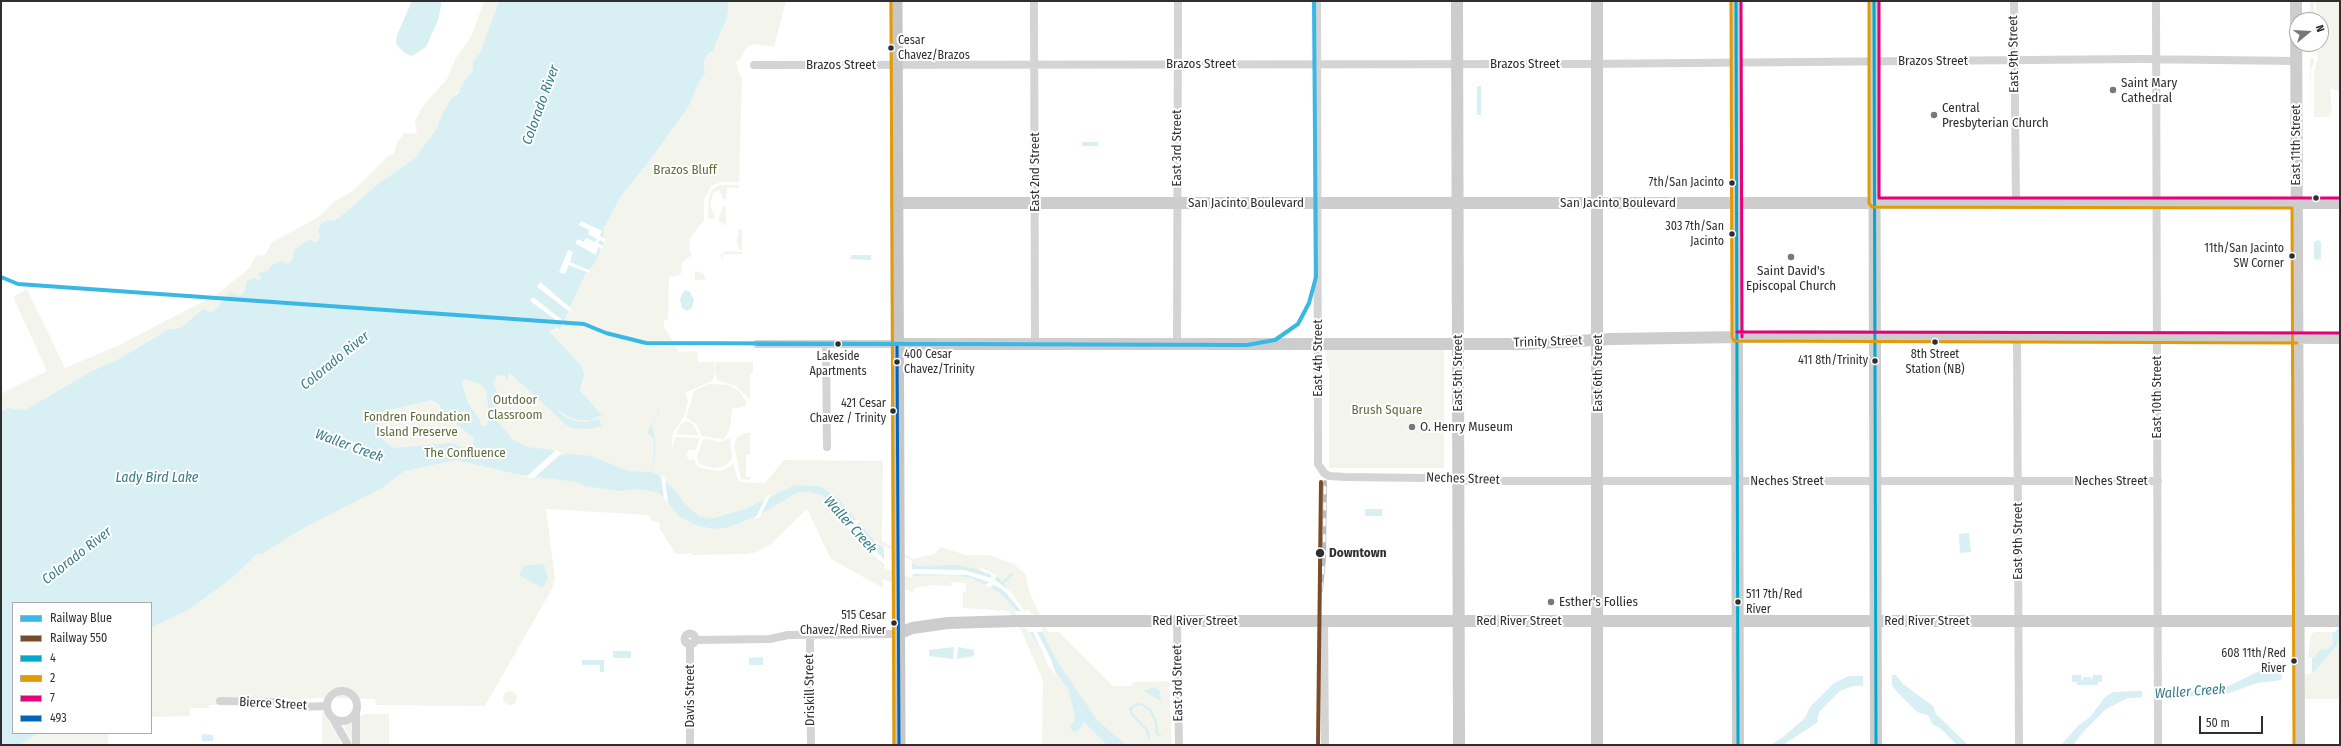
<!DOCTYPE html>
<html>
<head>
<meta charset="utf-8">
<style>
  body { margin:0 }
  #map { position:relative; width:2341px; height:746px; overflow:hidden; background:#fff; font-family:"Fira Sans Condensed",sans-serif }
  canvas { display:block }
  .frame { position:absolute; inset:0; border:2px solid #2f2f2f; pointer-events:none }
  .legend { position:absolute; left:12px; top:602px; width:140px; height:132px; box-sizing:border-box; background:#fff; border:1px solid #acacac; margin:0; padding:5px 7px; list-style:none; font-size:12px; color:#2f2f2f }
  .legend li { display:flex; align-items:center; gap:8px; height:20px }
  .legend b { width:20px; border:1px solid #acacac }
  .north { position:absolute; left:2289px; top:12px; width:40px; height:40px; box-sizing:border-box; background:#fff; border:1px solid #acacac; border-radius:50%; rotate:72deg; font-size:11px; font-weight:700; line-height:16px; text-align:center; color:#2f2f2f }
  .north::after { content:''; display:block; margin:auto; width:14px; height:18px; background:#787878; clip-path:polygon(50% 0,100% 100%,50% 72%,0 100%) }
  .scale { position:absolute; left:2199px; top:716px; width:64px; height:18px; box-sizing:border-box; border:2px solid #2f2f2f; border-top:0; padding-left:5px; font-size:12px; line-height:14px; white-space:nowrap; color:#2f2f2f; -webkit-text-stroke:3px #fff; paint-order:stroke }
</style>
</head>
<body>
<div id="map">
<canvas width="2341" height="746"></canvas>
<div class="frame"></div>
<ul class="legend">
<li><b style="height:5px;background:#3ab8e5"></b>Railway Blue</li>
<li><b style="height:5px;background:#7a4b2a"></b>Railway 550</li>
<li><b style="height:5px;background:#00a9ce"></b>4</li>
<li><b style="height:5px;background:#e39a05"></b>2</li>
<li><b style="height:5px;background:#e5007d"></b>7</li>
<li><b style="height:5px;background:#0065bd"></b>493</li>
</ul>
<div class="north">N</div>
<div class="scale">50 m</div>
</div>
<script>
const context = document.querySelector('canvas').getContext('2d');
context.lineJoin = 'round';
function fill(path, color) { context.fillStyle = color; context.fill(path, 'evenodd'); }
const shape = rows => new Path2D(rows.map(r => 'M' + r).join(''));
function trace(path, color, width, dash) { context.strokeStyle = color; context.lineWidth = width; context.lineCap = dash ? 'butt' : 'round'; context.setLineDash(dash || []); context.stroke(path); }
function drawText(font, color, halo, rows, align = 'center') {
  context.font = font + ' "Fira Sans Condensed",sans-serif'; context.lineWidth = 4; context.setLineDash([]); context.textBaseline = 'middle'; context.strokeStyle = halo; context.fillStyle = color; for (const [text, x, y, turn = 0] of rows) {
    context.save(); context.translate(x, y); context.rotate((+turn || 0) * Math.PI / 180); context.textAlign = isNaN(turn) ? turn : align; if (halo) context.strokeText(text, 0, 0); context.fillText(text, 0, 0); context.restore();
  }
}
fill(shape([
  [484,1,499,1,480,53,473,62,474,70,443,112,436,130,415,158,378,184,339,218,333,221,318,242,313,242,311,239,306,241,294,250,292,260,288,264,272,265,268,270,257,274,261,277,260,281,247,281,245,292,240,296,234,295,223,300,214,311,190,321,181,328,169,329,117,360,92,371,25,410,8,408,1,411,1,394,47,371,13,297,27,289,65,368,117,346,218,294,249,268,256,256,265,255,272,242,308,223,322,214,334,202,354,190,387,157,394,153,397,143,404,133,417,134,415,121,423,106,447,79,455,60,472,35],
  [729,1,786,1,774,47,753,44,746,48,739,61,736,61,739,73,742,78,739,182,721,182,711,186,704,200,704,220,690,238,689,247,692,255,682,262,681,274,673,277,671,276,669,278,668,320,664,320,664,327,673,341,679,341,681,344,675,345,679,352,697,351,698,362,714,362,714,377,712,381,685,393,688,401,685,415,673,433,671,452,675,437,699,438,696,450,689,450,686,455,687,457,689,460,694,459,697,466,705,469,722,471,733,464,739,482,765,483,784,460,883,461,882,541,913,559,934,554,941,547,966,555,989,555,1014,564,1026,575,1030,594,1048,632,1059,632,1113,686,1132,686,1133,682,1169,681,1172,745,1042,745,1043,681,1022,632,1009,611,963,608,963,592,966,591,966,583,951,582,951,586,933,585,914,588,914,593,883,579,883,588,831,559,807,509,771,544,757,552,746,554,692,555,692,553,676,554,660,529,659,522,651,521,650,515,546,509,555,578,552,589,485,706,376,705,375,699,322,698,300,699,300,701,281,698,218,697,218,705,209,705,209,708,190,708,190,716,151,717,151,628,190,609,232,578,257,554,262,554,302,529,369,494,348,434,464,339,507,368,556,410,553,406,580,392,583,383,581,365,549,331,561,329,585,275,594,264,602,246,604,228,621,196,648,163,689,106,700,80,705,74,704,61,716,45,727,18],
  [2310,1,2314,1,2314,20,2310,20],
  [2316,1,2340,1,2340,92,2331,88,2330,90,2332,113,2329,113,2329,117,2314,117,2314,71,2318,57,2316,44,2321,44,2321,20,2316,20],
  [2310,58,2314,58,2314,64,2311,69,2310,118],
  [719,185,739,185,739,188,727,188,726,199,723,199,719,190,713,193,710,206,715,217,712,219,708,217,709,196,712,190],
  [723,207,726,207,726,226,718,220],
  [739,229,742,229,742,250,739,250,737,241],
  [726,251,742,252,742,254,723,254,722,263,721,254],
  [695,271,703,273,706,280,695,280],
  [1335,347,1340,350,1444,349,1444,468,1329,468,1329,368,1325,358,1328,349],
  [716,362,753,362,753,373,750,374,750,400,736,386,717,380,714,370],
  [709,384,729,385,739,391,746,401,746,406,732,409,730,429,724,439,702,436,696,424,686,418,694,391],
  [687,421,693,424,699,436,676,434,681,424],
  [745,433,750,433,750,455,746,455,746,477,750,477,750,480,741,479,734,446,737,437],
  [730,438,732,459,725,466,715,468,699,464,697,457,703,440,708,439,720,442],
  [2314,632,2340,632,2340,699,2305,699,2305,675,2311,635],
  '503 698a7 7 0 1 1 14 0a7 7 0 1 1-14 0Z',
  [322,710,340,740,340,745,322,745],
  [363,714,389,714,389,745,359,745,359,717],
  [352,723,352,742,343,726],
  [39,733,108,733,108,745,19,745]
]), '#f3f5ec');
fill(shape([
  [412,1,442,1,438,20,426,47,412,56,405,53,396,44,397,35],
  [499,1,729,1,727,18,713,51,709,53,704,61,705,74,700,80,689,106,648,163,621,196,604,228,603,246,594,264,585,275,560,330,558,328,549,331,581,365,584,375,580,391,602,415,591,420,579,420,571,418,553,406,565,417,573,421,585,422,599,419,602,426,588,429,572,428,565,424,509,372,507,381,505,376,497,375,493,383,497,391,499,423,513,440,528,447,552,450,561,455,571,454,591,456,629,471,650,472,654,457,654,438,647,433,658,413,659,404,659,413,652,425,655,437,655,457,651,472,657,474,672,487,686,505,700,517,714,518,745,509,795,485,819,486,838,498,877,544,917,566,956,565,973,568,999,578,1042,632,1057,661,1097,720,1126,745,1107,745,1084,722,1080,723,1076,722,1069,690,1048,661,1017,611,999,592,972,578,954,575,909,576,883,565,870,554,847,521,822,495,808,492,798,492,763,513,730,527,714,529,695,525,679,516,664,497,656,492,639,489,620,491,585,486,576,482,516,474,457,460,404,471,382,488,302,529,262,554,257,554,232,578,190,609,151,628,151,603,13,603,13,733,39,733,19,745,1,745,1,411,8,408,25,410,92,371,117,360,169,329,181,328,203,309,210,312,214,311,230,292,240,296,244,292,247,281,253,278,260,281,261,277,257,274,268,270,272,265,281,261,288,264,292,260,294,250,306,241,311,239,313,242,318,242,320,236,318,229,322,223,328,220,333,221,339,218,378,184,415,158,436,130,443,112,452,98,458,94,462,85,473,70,473,62,480,53],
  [464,379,481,384,486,390,489,415,487,426,481,426,480,420,468,403,462,384],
  [432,400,439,404,443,413,474,438,473,446,468,449,450,443,394,448,383,440,378,424,385,411],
  [1477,86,1481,86,1481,115,1477,115],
  [1082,142,1098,142,1098,146,1082,146],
  [2318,240,2321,242,2321,259,2317,260,2314,259,2314,242],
  [851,255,871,255,871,260,851,259],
  [685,290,690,292,694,300,692,308,687,311,682,308,680,300,682,294],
  [1365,509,1382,509,1382,516,1365,516],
  [1969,533,1971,552,1960,553,1959,534],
  [544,564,548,579,542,588,519,575,523,566],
  [2340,626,2338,644,2315,671,2275,681,2257,683,2224,695,2128,698,2106,709,2084,731,2073,745,2061,745,2078,726,2090,717,2105,697,2113,692,2182,689,2185,691,2203,687,2222,689,2278,662,2282,667,2315,657,2320,650,2328,649,2333,644,2332,635],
  [954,647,953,659,929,656,929,650],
  [958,647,974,650,974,656,957,659],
  [613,651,631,651,631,658,613,658],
  [763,657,763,665,749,665,749,658],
  [582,660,604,660,604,672,600,672,600,665,582,665],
  [1896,675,1903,684,1933,706,1936,714,1968,745,1957,745,1940,728,1932,724,1929,716,1917,712,1898,693,1891,684,1853,686,1840,691,1820,711,1817,718,1818,722,1783,745,1770,745,1782,738,1805,718,1810,707,1834,683,1849,676],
  [2072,675,2081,675,2082,681,2084,677,2090,677,2092,680,2093,675,2102,675,2102,682,2098,682,2098,685,2077,685,2077,682,2072,682],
  [1155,687,1160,691,1161,701,1144,691],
  [202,734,213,735,213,741,202,741]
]), '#d8eff3');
fill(shape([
  [581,221,602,231,600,236,605,239,605,242,600,240,598,243,604,247,602,249,598,247,596,255,575,243,578,239,595,247,584,241,586,238,595,242,597,239,588,234,589,230,579,225],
  [568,250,573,252,570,262,591,271,589,273,569,265,565,274,559,272],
  [540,282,572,309,570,312,537,287],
  [533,297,566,323,564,326,530,301],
  [556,450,562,453,534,478,526,477],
  [661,475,665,478,668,504,664,499],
  [771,494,760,517,755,519,766,497],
  [839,512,849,523,857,519,860,522,852,527,884,559,884,546,912,561,912,569,964,570,991,578,991,574,982,571,979,567,996,575,995,580,1010,591,1025,611,1028,609,1044,631,1037,632,1051,659,1056,675,1049,667,1033,632,1028,632,1014,611,1021,611,1006,593,998,587,993,585,990,588,985,585,989,582,968,575,913,574,912,578,884,568,884,564,874,557,852,534,838,514],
  [2312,657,2312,673,2282,681,2281,663,2283,665,2295,663],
  [1892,673,1892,688,1863,688,1863,674],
  [2173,688,2173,699,2142,700,2142,689]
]), '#fff');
trace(shape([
  [1004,582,1012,574],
  [1149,738,1147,730,1132,714,1130,709,1137,704,1141,704,1150,710,1156,722,1157,734,1160,735]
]), '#d8eff3', 2.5);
trace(shape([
  [1075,727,1086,713]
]), '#d8eff3', 9);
trace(shape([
  [1034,1,1035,344],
  [1317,1,1318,464,1324,473,1329,476,1345,477,1426,478,1472,481,2158,481],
  [2014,1,2016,203],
  [2156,1,2158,745],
  [754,65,1581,64,2139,59,2296,61],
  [2017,337,2019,745],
  [757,344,897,344],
  [826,344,827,447],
  [1177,344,1178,1],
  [1177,621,1179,745],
  [1324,621,1325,745],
  '684.5 639a5.5 5.5 0 1 1 11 0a5.5 5.5 0 1 1-11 0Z',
  [810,635,811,745],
  [695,640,770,639,788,635,898,634],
  [688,643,690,647,690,745],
  '327 706a15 15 0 1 1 30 0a15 15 0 1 1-30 0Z',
  [220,701,273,702,299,707,327,706],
  [332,717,348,745],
  [356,745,356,712]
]), '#d4d4d4', 8);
trace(shape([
  [1457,1,1459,745],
  [1597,1,1597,745],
  [1736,1,1738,745],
  [1874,1,1876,745],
  [2296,1,2299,745],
  [896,203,2340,203],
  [897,344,1526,344,1611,339,1805,336,2340,338],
  [898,634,912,628,948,623,1016,621,2340,621]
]), '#cdcdcd', 12);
trace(shape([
  [896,1,899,745]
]), '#c7c7c7', 13);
const rail = shape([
  [1321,590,1324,558,1325,482]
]);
trace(rail, '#bbb', 4);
trace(rail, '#fff', 2.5, [8]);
trace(shape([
  [1736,1,1738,745],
  [1874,1,1876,745]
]), '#00a9ce', 3);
trace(shape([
  [891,1,894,745],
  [1731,1,1732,337,1734,341,2297,343],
  [1869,1,1869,203,1872,207,2292,208,2294,745]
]), '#e39a05', 3);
trace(shape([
  [1741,1,1742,337],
  [1879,1,1879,198,2340,198],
  [1737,332,2340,333]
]), '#e5007d', 3);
trace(shape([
  [757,344,897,344],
  [897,344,899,745]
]), '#0065bd', 3);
trace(shape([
  [1,277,18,284,584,324,606,333,646,343,1247,345,1275,340,1298,324,1309,303,1316,277,1314,1]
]), '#3ab8e5', 4);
trace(shape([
  [1318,745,1321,482]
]), '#7a4b2a', 4);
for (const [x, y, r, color] of [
  [891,48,3.5,"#2f2f2f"],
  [2113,90,4,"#787878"],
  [1934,115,4,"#787878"],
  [1732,183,3.5,"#2f2f2f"],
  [2316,198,3.5,"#2f2f2f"],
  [1732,234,3.5,"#2f2f2f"],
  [2292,256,3.5,"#2f2f2f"],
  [1791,257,4,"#787878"],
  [1935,342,3.5,"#2f2f2f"],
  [838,344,3.5,"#2f2f2f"],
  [1875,361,3.5,"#2f2f2f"],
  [897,362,3.5,"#2f2f2f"],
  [893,411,3.5,"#2f2f2f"],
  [1412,427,4,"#787878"],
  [1320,553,5,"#2f2f2f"],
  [1551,602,4,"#787878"],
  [1738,602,3.5,"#2f2f2f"],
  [894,623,3.5,"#2f2f2f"],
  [2294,661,3.5,"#2f2f2f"]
]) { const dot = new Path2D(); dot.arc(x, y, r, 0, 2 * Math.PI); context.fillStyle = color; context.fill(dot); trace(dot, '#fff', 1.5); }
drawText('12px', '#2f2f2f', '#fff', [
  ["Cesar",898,41,"left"],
  ["Chavez/Brazos",898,56,"left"],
  ["7th/San Jacinto",1724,183],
  ["303 7th/San",1724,227],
  ["Jacinto",1724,242],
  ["11th/San Jacinto",2284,249],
  ["SW Corner",2284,264],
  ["400 Cesar",904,355,"left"],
  ["Chavez/Trinity",904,370,"left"],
  ["8th Street",1935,355,"center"],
  ["Station (NB)",1935,370,"center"],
  ["Lakeside",838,357,"center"],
  ["Apartments",838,372,"center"],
  ["411 8th/Trinity",1868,361],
  ["421 Cesar",886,404],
  ["Chavez / Trinity",886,419],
  ["511 7th/Red",1746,595,"left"],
  ["River",1746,610,"left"],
  ["515 Cesar",886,616],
  ["Chavez/Red River",886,631],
  ["608 11th/Red",2286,654],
  ["River",2286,669]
], 'right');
drawText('13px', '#2f2f2f', '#fff', [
  ["East 9th Street",2014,54,-91],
  ["Brazos Street",1933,61],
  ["Brazos Street",1201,64],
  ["Brazos Street",1525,64],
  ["Brazos Street",841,65],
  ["East 11th Street",2296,145,-90],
  ["East 3rd Street",1177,148,-90],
  ["East 2nd Street",1035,172,-90],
  ["San Jacinto Boulevard",1246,203],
  ["San Jacinto Boulevard",1618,203],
  ["Trinity Street",1548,342,-2],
  ["East 4th Street",1318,358,-90],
  ["East 5th Street",1458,373,-90],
  ["East 6th Street",1598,373,-90],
  ["East 10th Street",2157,397,-90],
  ["Neches Street",1463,479,2],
  ["Neches Street",1787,481],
  ["Neches Street",2111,481],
  ["East 9th Street",2018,541,-90],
  ["Red River Street",1195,621],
  ["Red River Street",1519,621],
  ["Red River Street",1927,621],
  ["East 3rd Street",1178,683,-91],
  ["Driskill Street",810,690,-91],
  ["Davis Street",690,696,-90],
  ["Bierce Street",273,704,3]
]);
drawText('13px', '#2f2f2f', '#fff', [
  ["Saint Mary",2121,83],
  ["Cathedral",2121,98],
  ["Central",1942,108],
  ["Presbyterian Church",1942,123],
  ["Saint David's",1791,271,"center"],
  ["Episcopal Church",1791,286,"center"],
  ["O. Henry Museum",1420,427],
  ["Esther's Follies",1559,602]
], 'left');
drawText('13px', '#5e6d3a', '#fff', [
  ["Brazos Bluff",685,170],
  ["Outdoor",515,400],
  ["Classroom",515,415],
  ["Brush Square",1387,410],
  ["Fondren Foundation",417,417],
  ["Island Preserve",417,432],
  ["The Confluence",465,453]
]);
drawText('bold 13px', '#2f2f2f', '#fff', [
  ["Downtown",1329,553]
], 'left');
drawText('italic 14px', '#347c88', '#fff', [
  ["Colorado River",541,105,-70],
  ["Colorado River",335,361,-39],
  ["Waller Creek",349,446,20],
  ["Lady Bird Lake",157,478],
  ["Waller Creek",850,525,48],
  ["Colorado River",77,556,-38],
  ["Waller Creek",2190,692,-4]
]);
</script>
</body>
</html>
